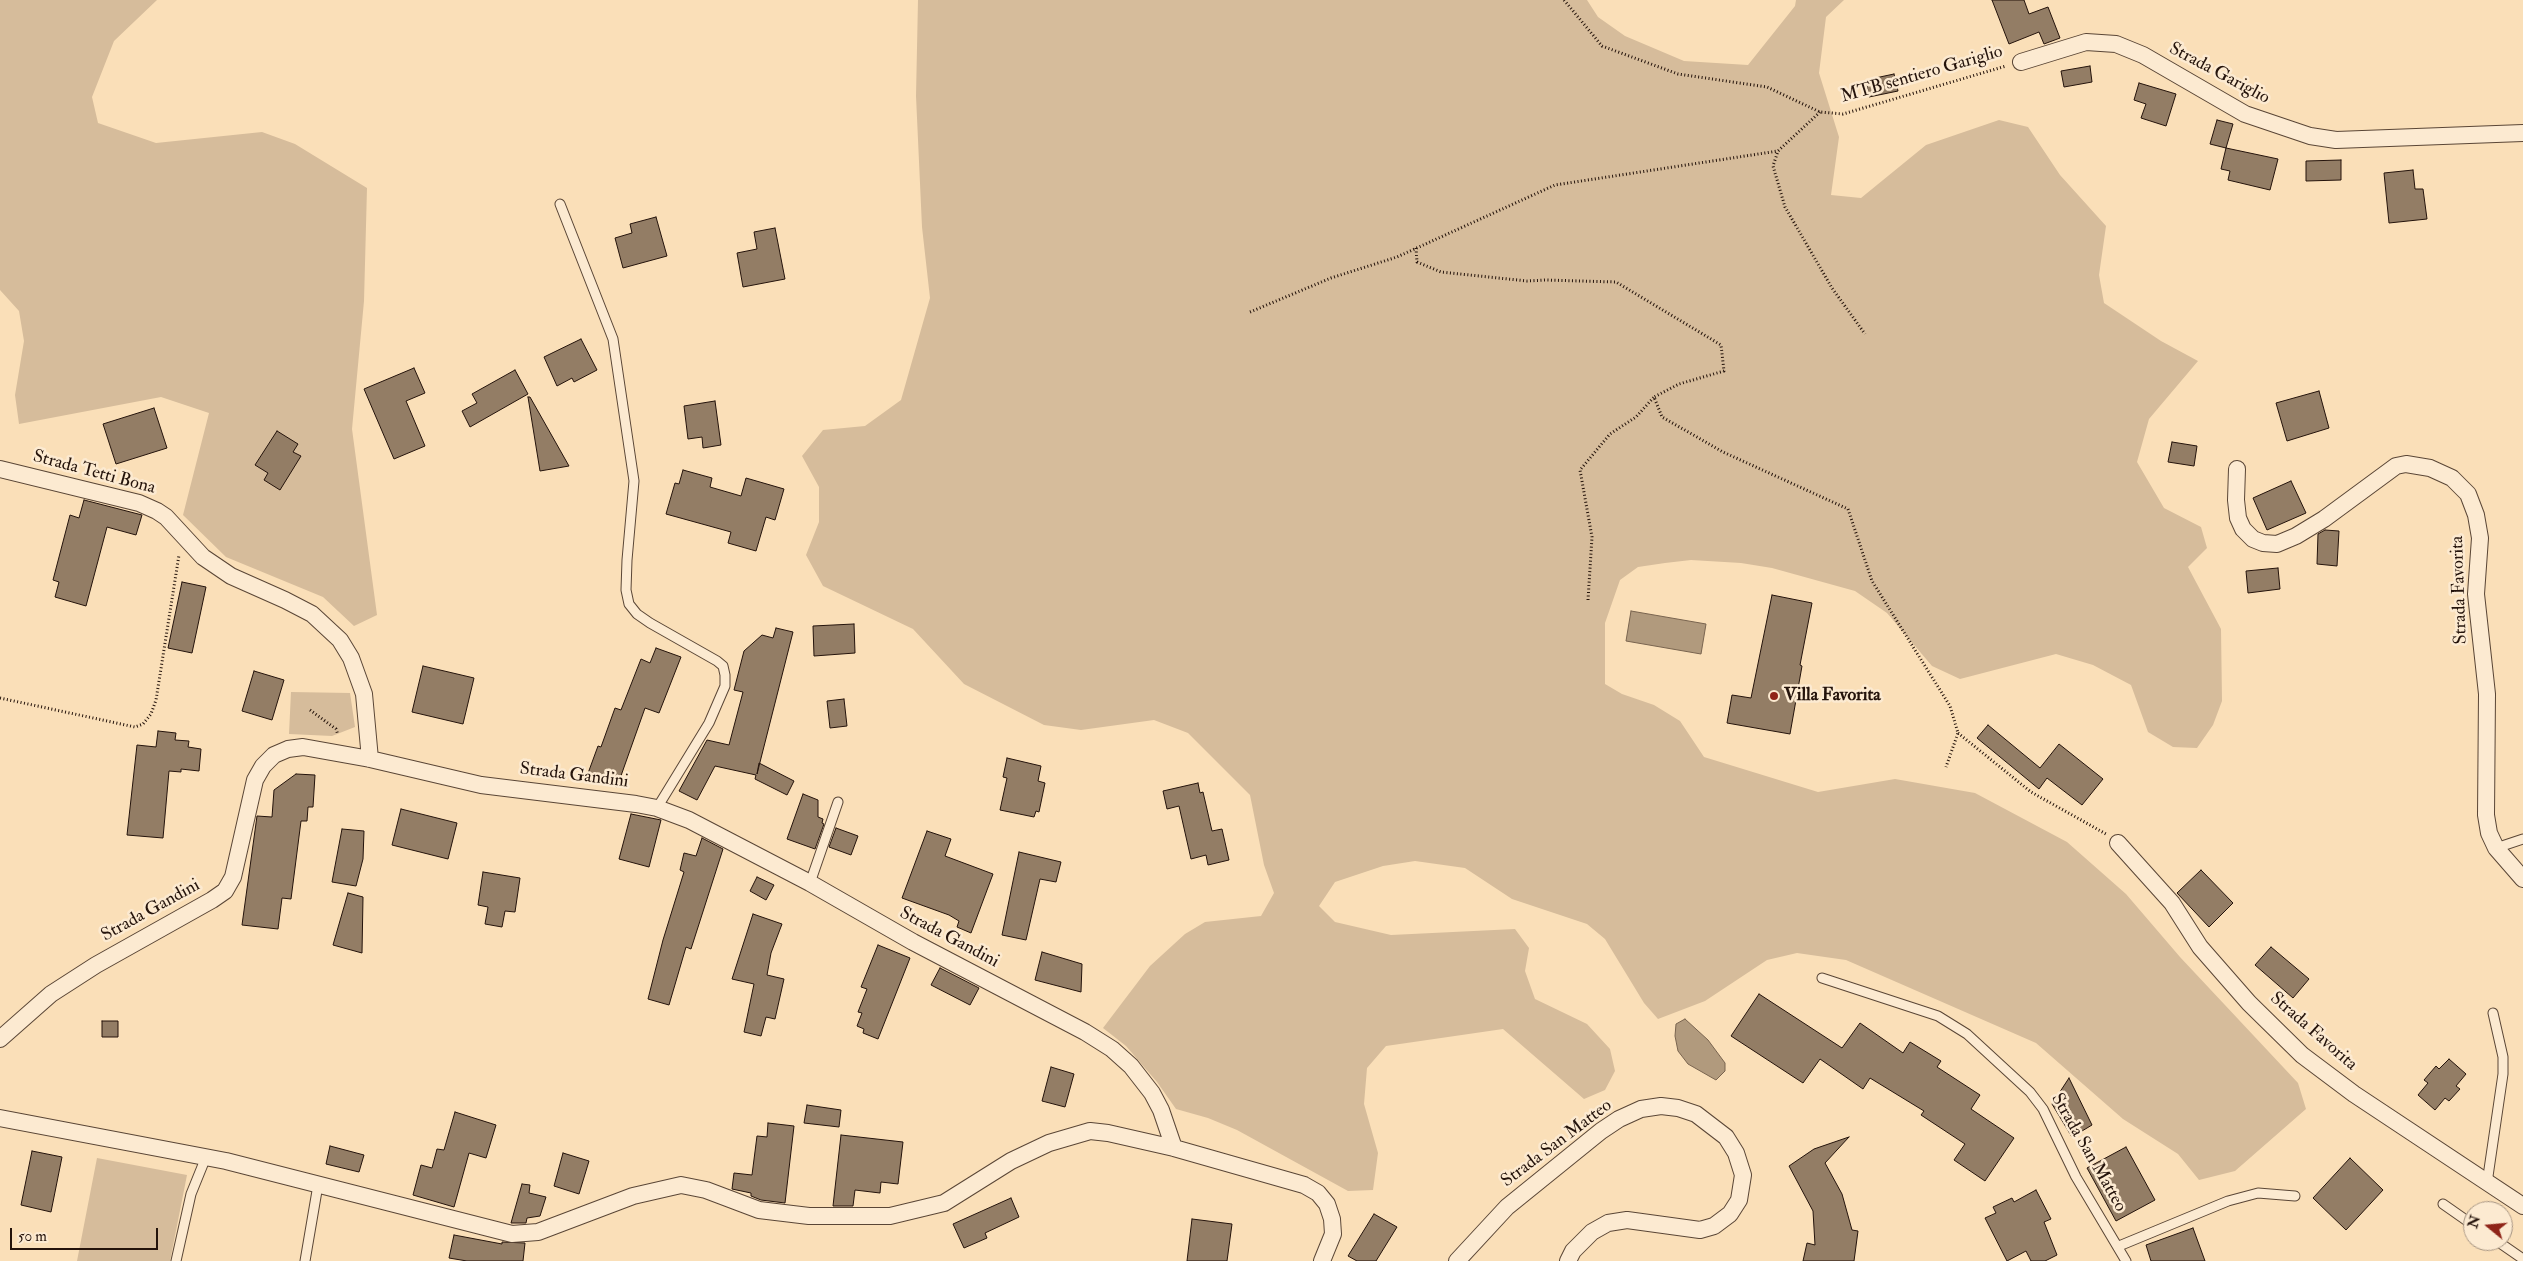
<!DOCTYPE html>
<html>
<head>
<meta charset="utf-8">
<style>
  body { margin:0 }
  #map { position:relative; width:2523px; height:1261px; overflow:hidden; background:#fadfb8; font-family:"IM FELL Double Pica",serif }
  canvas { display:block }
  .north { position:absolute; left:2463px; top:1201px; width:50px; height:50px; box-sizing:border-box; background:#fcead1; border:1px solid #a69482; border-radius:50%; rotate:287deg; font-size:14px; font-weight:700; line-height:20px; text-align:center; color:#24130b }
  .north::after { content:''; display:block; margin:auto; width:18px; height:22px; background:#8f2418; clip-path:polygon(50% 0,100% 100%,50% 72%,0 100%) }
  .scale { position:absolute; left:10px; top:1228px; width:148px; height:22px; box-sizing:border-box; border:2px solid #24130b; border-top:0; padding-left:6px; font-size:15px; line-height:18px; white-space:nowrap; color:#24130b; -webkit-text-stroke:4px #fcead1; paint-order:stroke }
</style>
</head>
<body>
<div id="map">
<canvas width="2523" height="1261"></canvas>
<div class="north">N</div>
<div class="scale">50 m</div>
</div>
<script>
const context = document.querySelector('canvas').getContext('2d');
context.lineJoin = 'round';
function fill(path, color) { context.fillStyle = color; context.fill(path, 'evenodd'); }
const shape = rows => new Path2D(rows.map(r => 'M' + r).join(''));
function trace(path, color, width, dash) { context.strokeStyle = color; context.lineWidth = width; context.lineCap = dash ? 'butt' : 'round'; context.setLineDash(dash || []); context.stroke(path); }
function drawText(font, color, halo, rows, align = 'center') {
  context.font = font + ' "IM FELL Double Pica",serif'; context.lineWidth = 5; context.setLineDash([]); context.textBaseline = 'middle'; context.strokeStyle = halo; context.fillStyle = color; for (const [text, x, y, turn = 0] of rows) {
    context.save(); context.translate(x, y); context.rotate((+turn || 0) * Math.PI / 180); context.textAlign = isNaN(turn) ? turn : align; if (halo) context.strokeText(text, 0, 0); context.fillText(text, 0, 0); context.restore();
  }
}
fill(shape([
  [0,0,157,0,114,41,92,97,98,123,156,143,262,132,295,144,367,188,364,301,352,429,377,615,354,626,323,597,226,557,183,515,209,413,161,397,19,424,15,395,24,341,19,311,0,290],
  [918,0,1587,0,1598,17,1625,36,1684,61,1748,65,1795,6,1796,0,1844,0,1826,17,1819,73,1839,137,1831,195,1861,198,1926,145,1999,120,2028,127,2060,175,2106,226,2099,275,2104,303,2161,341,2198,361,2149,419,2137,462,2164,508,2201,527,2207,548,2188,567,2221,629,2222,701,2213,725,2197,748,2173,747,2148,732,2131,685,2093,665,2056,654,1960,679,1932,666,1887,613,1855,591,1772,568,1741,563,1691,560,1665,563,1638,567,1620,580,1605,623,1605,684,1622,694,1654,705,1680,721,1704,757,1818,792,1895,779,1975,793,2067,842,2126,894,2180,957,2298,1083,2306,1109,2235,1171,2199,1180,2178,1154,2123,1119,2036,1043,1846,960,1797,953,1767,960,1705,1001,1658,1019,1644,1003,1605,939,1587,924,1512,899,1465,868,1415,861,1383,866,1335,882,1319,906,1335,922,1391,935,1515,929,1529,948,1525,971,1535,999,1587,1024,1610,1049,1615,1071,1605,1090,1584,1099,1503,1029,1386,1046,1367,1068,1364,1104,1378,1153,1373,1190,1348,1191,1237,1130,1208,1118,1176,1109,1157,1082,1126,1046,1103,1028,1150,966,1185,934,1205,922,1261,916,1274,893,1264,865,1250,795,1188,733,1154,720,1081,730,1044,725,964,684,913,629,823,586,806,555,819,522,819,487,802,456,823,430,865,426,901,400,930,298,922,227,916,96],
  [291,692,350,693,355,727,332,736,289,734],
  [97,1158,187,1175,170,1261,77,1261]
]), '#d6bc9b');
const water = shape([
  [1631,611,1706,624,1701,654,1626,641,1631,611],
  [1685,1019,1708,1040,1725,1063,1725,1071,1716,1080,1688,1064,1678,1051,1675,1036,1676,1024,1685,1019]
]);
fill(water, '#b19a7d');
trace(water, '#79644f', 1);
const building = shape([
  [1992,0,2024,0,2029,14,2048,7,2060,38,2044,44,2039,32,2009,44,1992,0],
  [2090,66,2092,82,2064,87,2061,71,2090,66],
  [1894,74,1898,91,1869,97,1866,80,1894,74],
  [2139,83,2176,94,2166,126,2141,118,2146,104,2134,100,2139,83],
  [2217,120,2233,124,2226,148,2210,144,2217,120],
  [2226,148,2278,159,2270,190,2228,180,2230,171,2221,169,2226,148],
  [2341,160,2341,180,2306,181,2306,161,2341,160],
  [2413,170,2415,189,2423,189,2427,219,2389,223,2384,173,2413,170],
  [656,217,667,256,623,268,615,238,632,233,630,224,656,217],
  [775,228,785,279,743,287,737,253,757,249,754,232,775,228],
  [581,339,597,370,574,382,572,378,557,386,544,357,581,339],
  [414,368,425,393,406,401,425,446,394,459,364,389,414,368],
  [515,370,528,394,470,427,462,411,477,403,472,394,515,370],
  [2319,391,2329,428,2287,441,2276,403,2319,391],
  [528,397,530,397,569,466,540,471,528,397],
  [715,401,721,445,703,448,702,437,688,439,684,406,715,401],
  [154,408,167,448,116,464,103,424,154,408],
  [277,431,298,444,293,452,301,456,280,490,264,480,268,473,255,465,277,431],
  [2172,442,2197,446,2194,466,2168,462,2172,442],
  [683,470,712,478,710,487,741,496,746,478,784,489,775,520,766,517,756,551,728,543,731,532,666,514,675,483,679,484,683,470],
  [2291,481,2306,513,2267,530,2253,498,2291,481],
  [84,500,142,515,136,535,107,527,86,606,55,597,59,582,53,580,70,515,79,518,84,500],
  [2325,530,2339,531,2337,566,2317,564,2318,534,2325,530],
  [2278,568,2280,589,2248,593,2246,571,2278,568],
  [182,582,206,587,192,653,168,648,182,582],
  [1772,595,1812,603,1800,665,1802,666,1790,734,1727,723,1732,695,1751,698,1772,595],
  [854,624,855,653,814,656,813,626,854,624],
  [776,628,793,632,757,774,759,763,794,781,787,795,755,779,756,775,715,766,697,800,679,791,707,740,729,745,743,692,734,690,744,651,762,635,773,638,776,628],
  [656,648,681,657,659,713,645,708,617,787,587,776,598,746,601,747,615,708,621,710,641,659,650,663,656,648],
  [423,666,474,678,463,724,412,712,423,666],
  [254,671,284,680,272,720,242,711,254,671],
  [844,699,847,726,830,728,827,701,844,699],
  [1988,725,2040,768,2059,744,2103,779,2082,805,2047,778,2039,789,1977,738,1988,725],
  [158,731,176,733,175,740,189,741,188,747,201,749,199,771,181,769,181,772,169,771,163,838,127,835,137,745,156,747,158,731],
  [1007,758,1041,766,1038,781,1045,783,1039,812,1036,811,1034,817,1000,810,1007,778,1003,777,1007,758],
  [296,774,315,775,313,807,308,807,307,821,301,821,291,899,282,898,278,929,242,925,257,816,272,817,274,790,296,774],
  [1198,783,1200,793,1203,792,1212,831,1222,829,1229,860,1208,865,1206,855,1191,859,1179,806,1167,809,1163,791,1198,783],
  [803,794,818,800,818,817,823,819,822,823,824,824,815,849,787,839,803,794],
  [401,809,457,823,448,859,392,845,401,809],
  [631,814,661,820,649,867,619,859,631,814],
  [836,828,858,836,851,855,829,847,836,828],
  [342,829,364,831,363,859,356,886,332,882,342,829],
  [927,831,951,839,945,856,993,874,971,933,957,927,959,921,949,915,902,898,927,831],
  [702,838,723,849,691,949,686,947,669,1005,648,999,663,940,684,872,680,870,684,853,696,856,702,838],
  [1019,852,1061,862,1056,882,1040,879,1026,940,1002,935,1019,852],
  [2201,870,2233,903,2209,927,2177,893,2201,870],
  [483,872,520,878,515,912,505,911,502,927,485,924,488,907,478,905,483,872],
  [757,877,774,885,766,900,750,891,757,877],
  [348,893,363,897,362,953,333,945,348,893],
  [753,914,782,924,771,953,767,975,784,979,775,1019,766,1017,761,1036,744,1032,754,984,732,979,753,914],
  [878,945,910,958,878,1039,863,1033,864,1029,857,1026,862,1013,858,1012,867,989,861,987,878,945],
  [2271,947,2309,979,2293,998,2255,965,2271,947],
  [1042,952,1082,964,1081,992,1035,980,1042,952],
  [940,968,979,988,970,1005,931,985,940,968],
  [1759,994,1842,1048,1860,1023,1903,1053,1910,1042,1941,1061,1937,1067,1980,1095,1971,1109,2014,1138,1985,1181,1954,1160,1965,1144,1921,1115,1924,1111,1870,1078,1863,1089,1820,1059,1803,1083,1731,1036,1759,994],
  [102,1021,118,1021,118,1037,102,1037,102,1021],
  [2449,1059,2466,1074,2456,1086,2460,1089,2449,1101,2445,1098,2435,1110,2418,1095,2428,1083,2424,1080,2436,1066,2439,1069,2449,1059],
  [1051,1067,1074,1074,1065,1107,1042,1101,1051,1067],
  [2069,1078,2092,1125,2072,1137,2052,1104,2069,1078],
  [807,1105,841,1110,839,1127,804,1123,807,1105],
  [455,1112,496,1125,486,1158,469,1153,454,1207,413,1195,421,1165,432,1168,437,1149,444,1150,455,1112],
  [768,1123,794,1126,785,1203,761,1200,751,1196,751,1193,732,1189,734,1173,752,1175,757,1136,767,1137,768,1123],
  [841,1135,903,1142,898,1184,881,1182,880,1193,855,1190,853,1206,833,1206,841,1135],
  [1849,1137,1825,1163,1842,1194,1852,1230,1858,1231,1854,1261,1803,1261,1807,1243,1815,1245,1813,1211,1789,1166,1814,1149,1849,1137],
  [330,1146,364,1155,359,1172,326,1164,330,1146],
  [2126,1147,2155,1200,2116,1221,2087,1168,2126,1147],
  [32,1151,62,1157,51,1212,21,1205,32,1151],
  [563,1153,589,1161,579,1194,554,1186,563,1153],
  [2350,1158,2383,1190,2346,1230,2313,1198,2350,1158],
  [522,1184,530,1185,529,1193,546,1197,540,1216,527,1218,526,1223,511,1223,522,1184],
  [2036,1190,2051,1219,2044,1222,2057,1255,2045,1261,2031,1261,2026,1251,2007,1261,1985,1218,1996,1213,1993,1207,2012,1198,2014,1202,2036,1190],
  [1011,1198,1019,1217,985,1233,987,1238,964,1248,953,1224,1011,1198],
  [1374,1214,1397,1227,1376,1261,1357,1261,1348,1256,1374,1214],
  [1192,1219,1232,1224,1227,1261,1187,1261,1192,1219],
  [2193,1228,2205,1261,2151,1261,2146,1245,2193,1228],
  [454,1235,502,1244,502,1242,525,1243,523,1261,467,1261,449,1258,454,1235]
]);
fill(building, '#937d65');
trace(building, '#24130b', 1);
const lane = shape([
  [560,204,613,339,634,481,627,560,626,590,629,604,637,614,650,623,717,661,723,666,725,675,725,686,709,723,657,808],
  [2496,848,2523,839],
  [810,883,838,802],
  [1822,978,1938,1016,1967,1034,2030,1092,2043,1109,2076,1177,2126,1261],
  [2487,1183,2503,1074,2503,1057,2493,1013],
  [2443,1204,2473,1225],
  [2497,1241,2523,1259],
  [2119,1246,2228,1201,2258,1193,2295,1196],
  [176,1261,191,1194,206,1157],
  [305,1261,318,1185]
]);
const street = shape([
  [2021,62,2086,42,2116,44,2143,55,2245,114,2310,136,2336,140,2523,133],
  [0,469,139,503,157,511,166,517,203,557,231,576,285,600,312,614,340,640,351,658,364,694,370,759],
  [2237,469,2236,500,2238,518,2243,529,2253,539,2263,543,2277,544,2296,536,2324,519,2396,466,2406,464,2430,468,2452,478,2468,494,2476,515,2480,538,2476,594,2487,694,2486,815,2489,833,2496,848,2523,879],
  [2118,843,2172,903,2200,947,2249,1003,2302,1055,2354,1094,2523,1206],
  [0,1039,51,994,96,965,212,900,225,891,233,877,255,780,263,766,274,755,288,749,303,747,370,759,481,785,636,804,657,808,689,820,810,883,913,942,1085,1032,1112,1049,1131,1066,1152,1093,1161,1110,1174,1148],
  [0,1118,226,1161,512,1234,538,1232,633,1196,681,1185,706,1190,759,1210,809,1216,890,1216,944,1203,1011,1161,1049,1143,1090,1131,1108,1133,1174,1148,1304,1185,1318,1193,1327,1204,1332,1219,1333,1234,1322,1261],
  [1457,1261,1507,1207,1601,1131,1619,1119,1641,1109,1661,1106,1678,1108,1696,1114,1726,1137,1736,1153,1743,1175,1739,1200,1730,1214,1714,1226,1700,1230,1627,1220,1608,1223,1592,1232,1573,1251,1568,1261]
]);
trace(lane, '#5a4636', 11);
trace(street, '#5a4636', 18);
trace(shape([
  [1564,0,1602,46,1678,74,1767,87,1820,112,1843,114,2006,66],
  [1820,112,1778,151,1773,166,1785,207,1832,288,1865,334],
  [1416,248,1417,262,1441,272,1527,281,1545,280,1616,282,1721,345,1724,371,1679,384,1654,397,1662,417,1723,452,1848,509,1872,581,1950,706,1958,733,1946,767],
  [1250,312,1331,278,1397,257,1555,185,1778,151],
  [1588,600,1592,537,1580,470,1610,434,1636,417,1654,397],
  [0,698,135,727,143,724,151,714,156,700,179,555],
  [310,710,336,729,338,735],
  [1958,733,2031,792,2106,834]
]), '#24130b', 3, [1, 2.5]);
trace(lane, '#fcead1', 9);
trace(street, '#fcead1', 16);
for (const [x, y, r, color] of [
  [1774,696,5,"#8f2418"]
]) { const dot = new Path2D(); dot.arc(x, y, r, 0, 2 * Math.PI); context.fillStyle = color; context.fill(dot); trace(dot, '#fcead1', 2); }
drawText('18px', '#24130b', '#fcead1', [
  ["Strada Gariglio",2219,74,28],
  ["MTB sentiero Gariglio",1922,75,-16],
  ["Strada Tetti Bona",94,473,15],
  ["Strada Favorita",2460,590,-92],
  ["Strada Gandini",574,776,7],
  ["Strada Gandini",151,911,-29],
  ["Strada Gandini",949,938,28],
  ["Strada Favorita",2313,1032,41],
  ["Strada San Matteo",1557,1144,-37],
  ["Strada San Matteo",2088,1153,60]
]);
drawText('bold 18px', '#24130b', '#fcead1', [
  ["Villa Favorita",1784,696]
], 'left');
</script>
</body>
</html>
